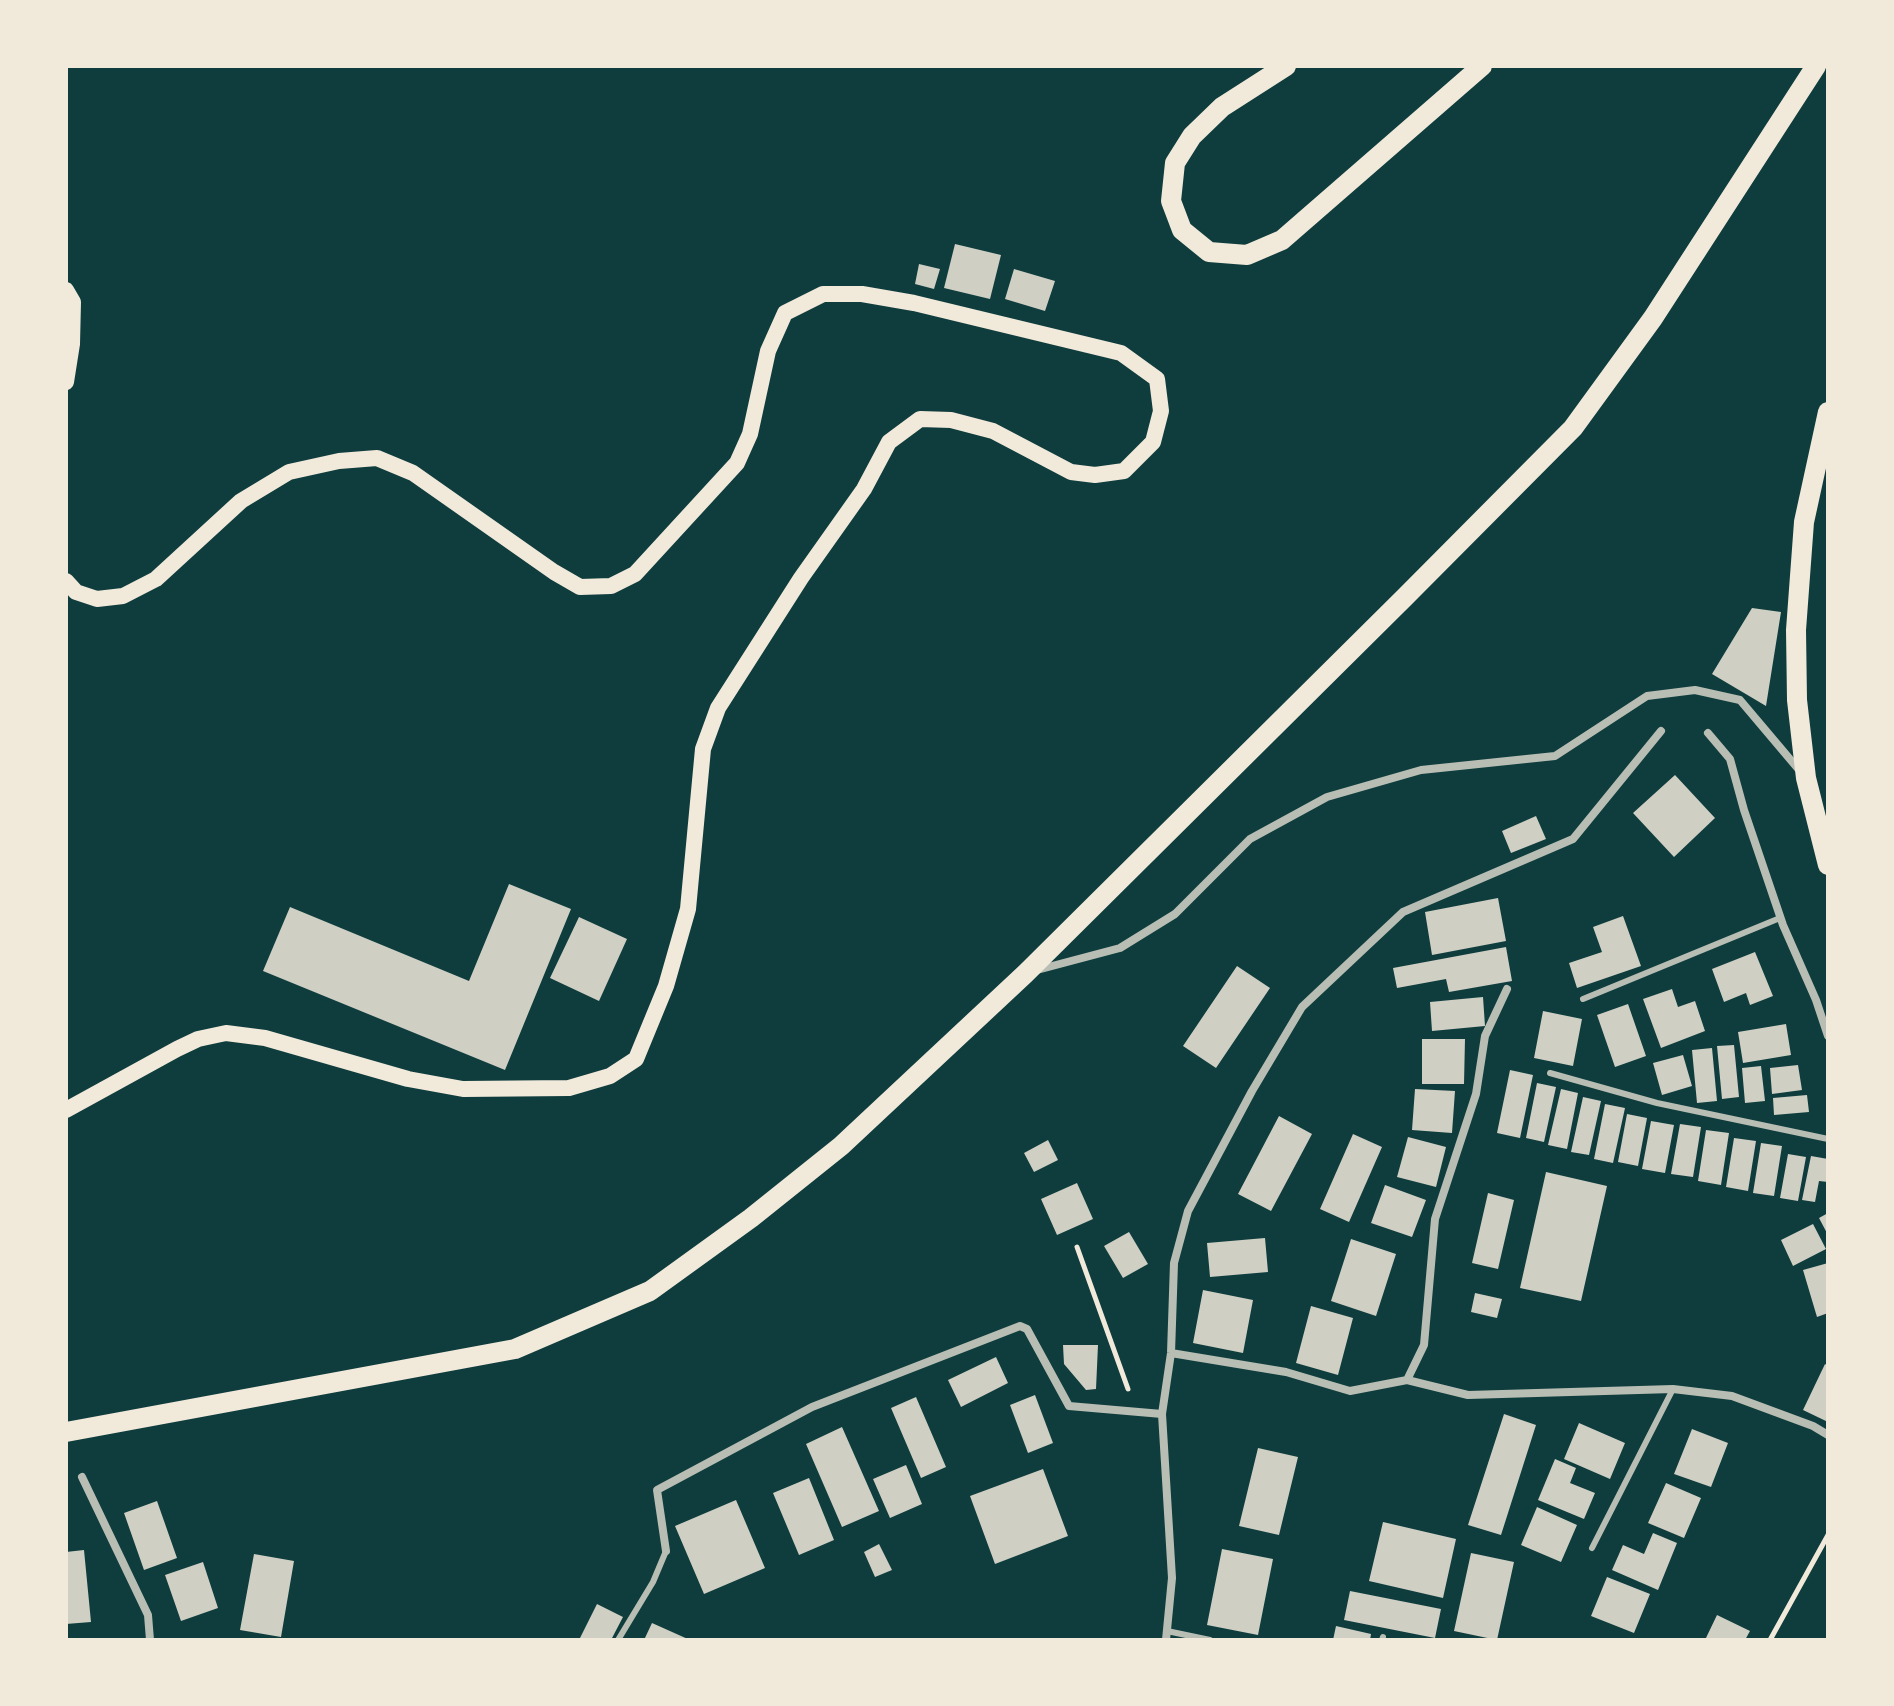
<!DOCTYPE html>
<html>
<head>
<meta charset="utf-8">
<style>
  body { margin:0 }
  #map { position:relative; width:1894px; height:1706px; overflow:hidden; background:#0f3d3e; font-family:"Playfair Display",serif }
  canvas { display:block }
  .frame { position:absolute; inset:0; border:68px solid #f1e9da; pointer-events:none }
</style>
</head>
<body>
<div id="map">
<canvas width="1894" height="1706"></canvas>
<div class="frame"></div>
</div>
<script>
const context = document.querySelector('canvas').getContext('2d');
context.lineJoin = 'round';
function fill(path, color) { context.fillStyle = color; context.fill(path, 'evenodd'); }
const shape = rows => new Path2D(rows.map(r => 'M' + r).join(''));
function trace(path, color, width, dash) { context.strokeStyle = color; context.lineWidth = width; context.lineCap = dash ? 'butt' : 'round'; context.setLineDash(dash || []); context.stroke(path); }
fill(shape([
  [955,244,1001,255,990,299,944,288],
  [919,264,940,269,934,289,915,284],
  [1014,269,1055,281,1045,311,1005,299],
  [1752,608,1781,612,1766,706,1712,674],
  [1675,775,1715,818,1674,857,1633,813],
  [1536,816,1546,839,1511,853,1502,831],
  [509,884,571,909,505,1070,263,971,290,907,469,981],
  [1498,898,1506,941,1432,955,1425,912],
  [1623,916,1641,966,1577,988,1569,963,1602,952,1593,927],
  [579,917,627,939,599,1001,550,978],
  [1506,947,1512,981,1449,992,1446,979,1397,988,1393,968],
  [1755,952,1773,996,1750,1005,1746,993,1724,1002,1712,969],
  [1237,966,1270,988,1216,1068,1183,1046],
  [1672,989,1678,1007,1695,1001,1705,1031,1661,1048,1643,999],
  [1483,997,1485,1026,1432,1031,1430,1002],
  [1628,1004,1646,1056,1615,1067,1597,1015],
  [1543,1011,1582,1019,1573,1066,1534,1058],
  [1786,1024,1791,1055,1743,1063,1738,1032],
  [1422,1039,1465,1039,1464,1084,1422,1084],
  [1734,1045,1739,1097,1722,1099,1717,1046],
  [1712,1048,1717,1101,1697,1103,1692,1050],
  [1683,1055,1692,1086,1662,1095,1653,1063],
  [1798,1065,1802,1090,1772,1094,1770,1068],
  [1761,1066,1765,1101,1745,1103,1742,1068],
  [1510,1070,1533,1075,1520,1138,1497,1133],
  [1537,1083,1556,1087,1544,1142,1526,1138],
  [1415,1089,1455,1091,1452,1133,1412,1130],
  [1561,1089,1578,1093,1567,1149,1548,1145],
  [1807,1095,1809,1112,1774,1115,1773,1098],
  [1583,1097,1601,1101,1589,1155,1571,1152],
  [1605,1104,1625,1108,1613,1163,1594,1159],
  [1627,1114,1647,1118,1638,1166,1618,1162],
  [1279,1116,1312,1134,1271,1211,1238,1194],
  [1651,1121,1674,1125,1665,1173,1642,1169],
  [1680,1124,1701,1127,1693,1177,1671,1174],
  [1706,1130,1729,1133,1721,1185,1698,1181],
  [1353,1134,1382,1147,1349,1222,1320,1209],
  [1408,1137,1446,1147,1436,1187,1397,1177],
  [1734,1138,1756,1141,1748,1191,1726,1187],
  [1048,1140,1058,1160,1034,1172,1024,1153],
  [1761,1143,1782,1146,1774,1196,1753,1193],
  [1788,1154,1806,1157,1798,1201,1780,1198],
  [1811,1156,1828,1159,1828,1182,1819,1181,1815,1202,1802,1200],
  [1546,1172,1607,1186,1581,1301,1520,1288],
  [1077,1183,1093,1219,1057,1235,1041,1199],
  [1385,1185,1426,1200,1412,1237,1371,1223],
  [1488,1193,1514,1200,1498,1269,1472,1263],
  [1828,1213,1828,1235,1819,1218],
  [1813,1224,1826,1249,1793,1266,1781,1240],
  [1129,1232,1148,1264,1123,1278,1104,1246],
  [1265,1238,1268,1272,1210,1277,1207,1243],
  [1351,1239,1396,1254,1376,1316,1331,1301],
  [1828,1263,1828,1313,1817,1317,1803,1270],
  [1203,1290,1253,1300,1243,1353,1193,1343],
  [1475,1293,1502,1299,1497,1318,1471,1312],
  [1311,1306,1353,1318,1338,1375,1296,1363],
  [1063,1345,1098,1345,1096,1389,1086,1390,1064,1364],
  [996,1357,1008,1383,961,1407,948,1380],
  [1825,1364,1828,1366,1828,1422,1803,1410],
  [1035,1395,1053,1443,1028,1453,1010,1405],
  [916,1397,946,1467,921,1478,891,1408],
  [1504,1414,1536,1425,1501,1535,1468,1525],
  [1579,1423,1625,1443,1610,1479,1564,1459],
  [842,1427,879,1511,842,1527,806,1444],
  [1692,1429,1728,1443,1711,1487,1674,1474],
  [1258,1448,1298,1457,1279,1535,1239,1526],
  [1555,1459,1576,1468,1570,1483,1595,1493,1584,1519,1538,1500],
  [906,1465,922,1504,890,1518,873,1479],
  [1043,1469,1068,1536,995,1564,970,1496],
  [809,1478,834,1540,799,1555,773,1493],
  [1666,1483,1701,1498,1684,1538,1648,1523],
  [736,1500,765,1568,704,1594,675,1526],
  [157,1501,177,1558,144,1570,124,1513],
  [1537,1507,1577,1525,1561,1562,1521,1545],
  [1383,1522,1456,1539,1443,1598,1369,1581],
  [1653,1533,1677,1543,1658,1590,1612,1570,1623,1545,1644,1554],
  [879,1544,892,1570,875,1577,864,1552],
  [1222,1549,1273,1559,1258,1635,1207,1625],
  [84,1550,91,1622,66,1624,66,1552],
  [1471,1553,1514,1562,1497,1640,1454,1631],
  [254,1554,294,1561,281,1637,240,1630],
  [203,1562,218,1608,181,1621,165,1575],
  [1607,1577,1650,1594,1634,1633,1591,1616],
  [1350,1591,1441,1609,1435,1638,1344,1620],
  [597,1604,623,1617,611,1640,579,1640],
  [1717,1615,1750,1631,1745,1640,1705,1640],
  [652,1623,690,1640,644,1640],
  [1336,1626,1371,1634,1370,1640,1333,1640]
]), '#cfcfc3');
trace(shape([
  [1077,1247,1128,1389],
  [1770,1640,1828,1535]
]), '#f1e9da', 5);
trace(shape([
  [1583,999,1780,918],
  [1550,1073,1657,1103,1828,1139],
  [1592,1548,1673,1389],
  [1167,1631,1210,1640],
  [618,1640,653,1582,666,1551],
  [1382,1640,1383,1637]
]), '#b8beb3', 6);
trace(shape([
  [1708,733,1730,759,1744,810,1783,925,1816,1000,1828,1036],
  [1037,970,1120,948,1175,914,1250,839,1327,797,1421,770,1555,756,1647,696,1695,690,1740,700,1800,771],
  [1171,1353,1286,1372,1350,1391,1407,1380,1424,1345,1435,1219,1476,1094,1485,1036,1507,989],
  [1407,1380,1468,1395,1673,1389,1732,1396,1813,1426,1828,1435],
  [82,1477,148,1615,150,1640],
  [666,1551,657,1490,812,1407,1020,1326,1027,1329,1069,1406,1162,1414],
  [1166,1640,1172,1578,1162,1414,1171,1353,1174,1263,1188,1211,1252,1091,1302,1007,1403,912,1573,839,1661,731]
]), '#b8beb3', 8);
trace(shape([
  [66,290,73,302,72,344,66,382],
  [66,581,76,592,97,599,123,596,156,579,241,501,289,472,339,461,377,458,413,473,554,572,580,587,611,586,635,574,737,463,750,434,768,351,785,313,823,294,862,294,914,303,1121,353,1157,379,1161,411,1153,442,1124,471,1095,475,1071,472,993,431,951,420,920,419,889,442,864,489,801,578,718,708,703,749,688,909,666,986,636,1059,610,1076,569,1088,463,1089,408,1079,265,1038,226,1033,198,1039,177,1049,66,1110]
]), '#f1e9da', 16);
trace(shape([
  [1286,66,1222,107,1192,136,1175,163,1171,201,1182,230,1209,252,1247,255,1282,240,1482,66],
  [1828,412,1804,522,1796,630,1797,700,1806,778,1828,865],
  [66,1432,515,1349,650,1291,751,1218,841,1146,1025,974,1404,598,1573,428,1653,318,1816,66]
]), '#f1e9da', 20);
</script>
</body>
</html>
